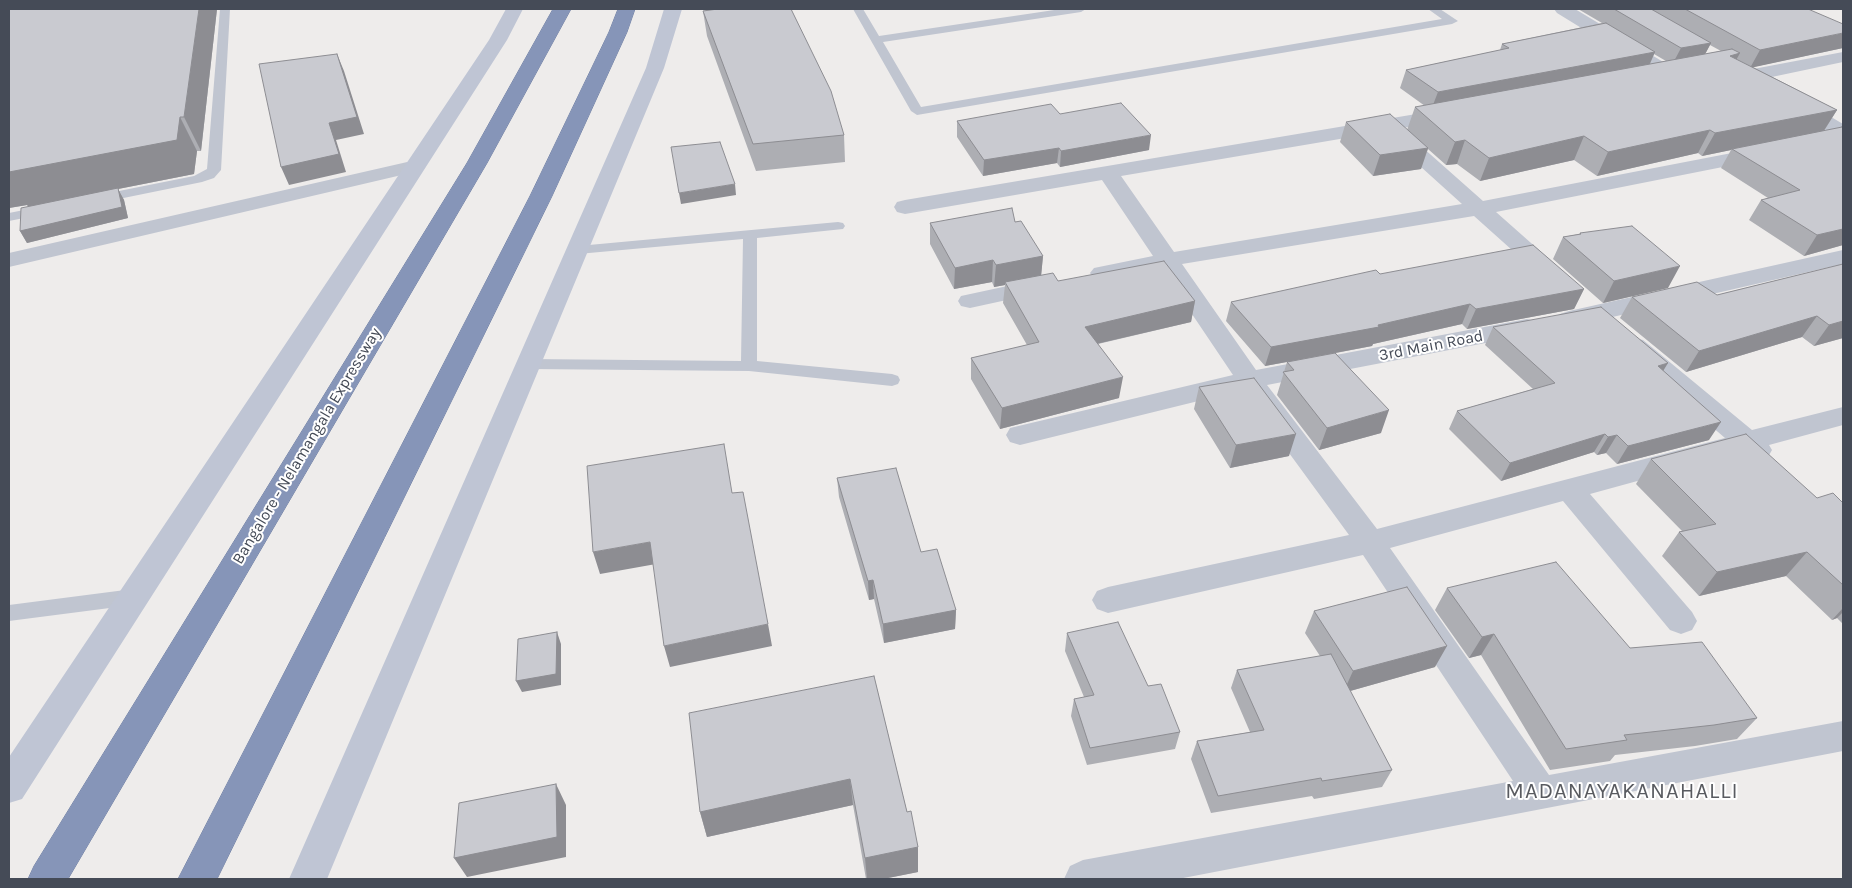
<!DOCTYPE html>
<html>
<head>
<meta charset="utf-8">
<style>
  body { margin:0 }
  #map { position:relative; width:1852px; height:888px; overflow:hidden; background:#eeeceb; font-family:Karla,sans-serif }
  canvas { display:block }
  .frame { position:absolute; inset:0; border:10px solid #454b57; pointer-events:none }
</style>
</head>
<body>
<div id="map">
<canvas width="1852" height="888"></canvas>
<div class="frame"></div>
</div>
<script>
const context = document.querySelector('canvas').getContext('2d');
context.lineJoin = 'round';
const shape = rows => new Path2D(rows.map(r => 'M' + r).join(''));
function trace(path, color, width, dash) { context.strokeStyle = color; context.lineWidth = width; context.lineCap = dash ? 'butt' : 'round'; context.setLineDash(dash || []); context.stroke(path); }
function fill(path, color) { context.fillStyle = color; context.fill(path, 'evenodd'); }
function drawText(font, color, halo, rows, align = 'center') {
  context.font = font + ' Karla,sans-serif'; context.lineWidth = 4; context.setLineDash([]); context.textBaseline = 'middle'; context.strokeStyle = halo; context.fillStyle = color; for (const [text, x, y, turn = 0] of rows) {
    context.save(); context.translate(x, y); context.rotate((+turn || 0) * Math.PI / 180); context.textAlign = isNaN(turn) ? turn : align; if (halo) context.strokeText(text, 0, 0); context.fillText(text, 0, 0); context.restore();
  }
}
const highway = shape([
  [553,9,571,9,487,163,68,879,28,879,34,866,467,163,553,9],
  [618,9,635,9,627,32,552,196,217,879,178,879,530,196,609,32,618,9]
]);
trace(highway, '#7180a3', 1);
fill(shape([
  [220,9,230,9,221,170,214,178,202,182,99,203,94,202,92,199,94,196,194,176,207,169,220,9],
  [853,9,863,9,879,36,1061,9,1086,9,1081,12,883,42,921,107,1442,19,1428,9,1440,9,1458,21,1452,24,917,115,911,111,853,9],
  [44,206,51,210,49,213,9,221,9,213,44,206],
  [838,222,843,223,845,226,843,229,757,238,757,361,892,374,898,376,900,380,898,384,892,386,749,371,529,369,523,368,521,364,523,360,529,359,741,361,743,239,578,254,573,253,571,250,573,247,578,246,838,222],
  [133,589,140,591,143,597,140,603,133,605,9,621,9,605,133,589]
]), '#c0c5d0');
fill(shape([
  [1554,9,1575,9,1675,69,1677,73,1675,77,1668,79,1661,77,1557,13,1554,9],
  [1843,52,1843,62,1748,82,1741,80,1739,76,1741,72,1748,70,1843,52],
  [1797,99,1804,101,1843,124,1843,138,1836,136,1790,109,1787,105,1790,101,1797,99],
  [1446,109,1453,111,1456,115,1453,119,1398,129,1404,131,1483,201,1763,147,1770,149,1773,153,1770,157,1763,159,1496,212,1557,266,1561,271,1557,276,1549,278,1541,276,1474,216,1182,264,1256,370,1527,319,1536,321,1539,327,1536,333,1527,335,1267,385,1377,529,1725,438,1625,352,1621,346,1625,340,1634,338,1643,340,1752,430,1843,407,1843,425,1769,445,1772,450,1768,457,1758,460,1748,457,1743,452,1590,494,1692,612,1697,621,1692,630,1681,634,1670,630,1563,501,1390,548,1549,775,1843,721,1843,751,1178,879,1064,879,1070,866,1083,860,1513,781,1363,555,1108,613,1097,609,1092,600,1097,591,1108,587,1349,535,1243,390,1020,445,1010,442,1006,435,1010,428,1233,375,1161,268,1102,280,1094,278,1090,273,1094,268,1153,256,1102,180,905,214,897,212,894,207,897,202,905,200,1446,109],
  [1393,130,1390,131,1387,135,1390,139,1462,204,1174,252,1121,176,1393,130],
  [416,160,423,162,426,166,423,170,9,267,9,253,416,160],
  [1843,250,1843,264,1569,327,1560,324,1557,319,1560,314,1569,311,1843,250],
  [1040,279,1048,281,1052,286,1048,291,970,308,961,306,958,301,961,296,1040,279]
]), '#c0c5d0');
fill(shape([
  [506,9,523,9,507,40,22,799,9,803,9,757,489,40,506,9],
  [664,9,682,9,664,68,327,879,289,879,646,68,664,9]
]), '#bfc5d4');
fill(highway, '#8695b8');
fill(shape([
  [9,9,217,9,201,151,197,151,194,174,118,189,124,200,128,218,27,243,20,231,28,206,27,205,9,208],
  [715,9,791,9,844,135,845,162,756,171,707,36,703,11],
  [1578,9,1808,9,1843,48,1753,67,1837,110,1824,131,1843,128,1843,245,1804,256,1749,220,1761,200,1768,198,1721,168,1731,150,1702,156,1698,153,1597,176,1574,160,1480,181,1457,164,1446,165,1428,149,1421,169,1373,176,1340,142,1346,122,1407,130,1415,107,1425,106,1400,88,1406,70,1500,50,1502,44,1602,23],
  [1710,45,1721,51,1705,54],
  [1654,54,1666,61,1650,64],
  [1060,114,1149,150,1060,167,1057,163,983,176,957,137,957,121],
  [1015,222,1043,256,1041,275,1058,281,1195,301,1191,322,1098,344,1119,398,1000,429,971,379,971,358,1027,345,1003,303,1005,285,994,287,992,282,954,289,930,244,930,223],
  [1580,233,1668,288,1603,303,1553,259,1563,237,1579,234],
  [1843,264,1843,338,1814,346,1802,337,1686,372,1620,318,1632,297,1717,295],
  [1380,274,1584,289,1574,309,1467,329,1462,324,1373,344,1372,346,1336,353,1381,433,1319,450,1277,395,1287,362,1265,366,1226,321,1231,302],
  [1493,327,1663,370,1709,440,1617,464,1606,453,1597,455,1594,452,1501,481,1449,429,1457,411,1533,389,1485,345],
  [1199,387,1289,456,1230,468,1194,409],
  [1651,459,1817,498,1843,502,1843,624,1837,618,1832,620,1786,576,1699,596,1662,556,1679,532,1682,531,1636,484],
  [837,478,921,552,956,610,955,629,884,643,874,599,869,600,839,497],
  [1447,588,1630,648,1757,718,1737,739,1695,746,1615,755,1610,761,1550,770,1481,655,1469,658,1435,610],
  [1314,611,1435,667,1350,691,1392,770,1382,787,1314,799,1312,796,1211,813,1191,759,1197,741,1250,732,1231,688,1237,670,1320,656,1305,633],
  [1067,633,1148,686,1180,732,1175,749,1087,765,1071,716,1074,699,1084,697,1065,651],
  [874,676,907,812,918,847,918,872,883,879,866,879,853,805,707,837,700,812]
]), '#adaeb3');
fill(shape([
  [199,9,217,9,201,151,184,117],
  [1843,33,1843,48,1750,68,1760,50],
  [1711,43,1702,60,1672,65,1681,48],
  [1655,52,1647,70,1431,110,1438,92],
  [1740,53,1728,75,1730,56],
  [337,54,344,71,364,134,336,140,346,172,289,185,281,167,329,123],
  [1837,110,1823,132,1732,149,1731,150,1702,156,1715,133],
  [180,117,197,151,194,174,118,189,124,200,128,218,27,243,20,231,29,207,27,205,9,208,9,172],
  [1710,130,1698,153,1597,176,1608,152],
  [1151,135,1149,150,1060,167,1061,151],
  [1584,136,1574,160,1480,181,1489,158],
  [1465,140,1457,164,1446,165,1455,142],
  [1059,148,1057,163,983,176,984,160],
  [1428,148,1421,169,1373,176,1380,155],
  [735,184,736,195,681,204,679,193],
  [1843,229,1843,245,1804,256,1817,235],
  [1043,256,1041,277,1005,282,1005,285,994,287,996,265],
  [993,260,992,282,954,289,955,268],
  [1680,266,1668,288,1603,303,1614,281],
  [1584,289,1574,309,1467,329,1476,309],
  [1195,301,1191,322,1083,347,1085,327],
  [1470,304,1462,324,1373,344,1372,346,1265,366,1271,347,1378,325],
  [1817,316,1802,337,1686,372,1699,351],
  [1843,321,1843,338,1814,346,1829,325],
  [1668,363,1657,381,1658,366],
  [1123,377,1119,398,1000,429,1002,408],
  [1389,410,1381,433,1319,450,1327,428],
  [1721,422,1709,440,1617,464,1628,446],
  [1296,434,1289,456,1230,468,1236,445],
  [1605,434,1594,452,1501,481,1510,463],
  [1617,435,1606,453,1597,455,1608,437],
  [650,542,656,564,600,574,593,552],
  [1807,552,1786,576,1699,596,1717,572],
  [873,580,874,599,869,600,868,581],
  [1843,608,1843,612,1837,618,1832,620],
  [956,610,955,629,884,643,883,624],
  [768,624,772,646,670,667,664,646],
  [557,632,561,644,561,685,522,692,516,681],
  [1494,634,1481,655,1469,658,1482,637],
  [1447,646,1435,667,1343,693,1353,671],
  [850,779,853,805,707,837,700,812],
  [556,784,566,805,566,857,467,877,454,858],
  [918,847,918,872,883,879,867,879,865,858]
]), '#8d8d92');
const building = shape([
  [9,9,199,9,184,117,180,117,177,140,9,172,9,9],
  [718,9,791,9,831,91,844,135,753,144,703,11,718,9],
  [1614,9,1651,9,1711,43,1681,48,1614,9],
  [1685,9,1808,9,1843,24,1843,33,1760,50,1685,9],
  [1606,23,1655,52,1438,92,1406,70,1509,48,1502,44,1606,23],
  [1732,49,1740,53,1730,56,1837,110,1715,133,1710,130,1608,152,1584,136,1489,158,1465,140,1455,142,1415,107,1732,49],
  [337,54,357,117,329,123,339,154,281,167,259,64,337,54],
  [1121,103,1151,135,1061,151,1059,148,984,160,957,121,1051,104,1060,114,1121,103],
  [1390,114,1428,148,1380,155,1346,122,1390,114],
  [1842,127,1843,128,1843,229,1817,235,1761,200,1800,190,1732,149,1842,127],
  [720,142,735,184,679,193,671,147,720,142],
  [118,188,122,207,20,231,21,208,118,188],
  [1012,208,1015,222,1021,221,1043,256,996,265,993,260,955,268,930,223,1012,208],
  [1632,226,1680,266,1614,281,1563,237,1581,234,1580,233,1632,226],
  [1533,245,1584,289,1476,309,1470,304,1378,325,1379,327,1271,347,1231,302,1376,270,1380,274,1533,245],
  [1164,261,1195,301,1085,327,1123,377,1002,408,971,358,1039,342,1005,282,1053,273,1058,281,1164,261],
  [1843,264,1843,321,1829,325,1817,316,1699,351,1632,297,1697,282,1717,295,1843,264],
  [1601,307,1668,363,1658,366,1721,422,1628,446,1617,435,1608,437,1605,434,1510,463,1457,411,1555,383,1493,327,1601,307],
  [1335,353,1389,410,1327,428,1283,372,1294,370,1287,362,1335,353],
  [1254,378,1296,434,1236,445,1199,387,1254,378],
  [1746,434,1817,498,1833,493,1843,503,1843,585,1807,552,1717,572,1679,532,1716,524,1651,459,1746,434],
  [724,444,732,493,743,492,768,624,664,646,650,542,593,552,587,466,724,444],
  [896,468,921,552,937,549,956,610,883,624,873,580,868,581,837,478,896,468],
  [1556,562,1630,648,1702,642,1757,718,1714,725,1624,735,1627,740,1566,749,1494,634,1482,637,1447,588,1556,562],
  [1407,587,1447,646,1353,671,1314,611,1407,587],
  [1118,622,1148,686,1161,684,1180,732,1090,748,1074,699,1094,695,1067,633,1118,622],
  [557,632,556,674,516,681,518,639,557,632],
  [1331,654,1392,770,1322,781,1321,778,1218,796,1197,741,1264,730,1237,670,1331,654],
  [874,676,907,812,911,811,918,847,865,858,850,779,700,812,689,713,874,676],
  [556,784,557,837,454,858,459,803,556,784]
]);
fill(building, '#c9cad0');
trace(building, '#8d8d92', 1);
drawText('16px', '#454b57', '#fff', [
  ["3rd Main Road",1431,346,-11],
  ["Bangalore - Nelamangala Expressway",307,446,-59]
]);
context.letterSpacing = '1px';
drawText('22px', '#595b60', '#fff', [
  ["MADANAYAKANAHALLI",1622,792]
]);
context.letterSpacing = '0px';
</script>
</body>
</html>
